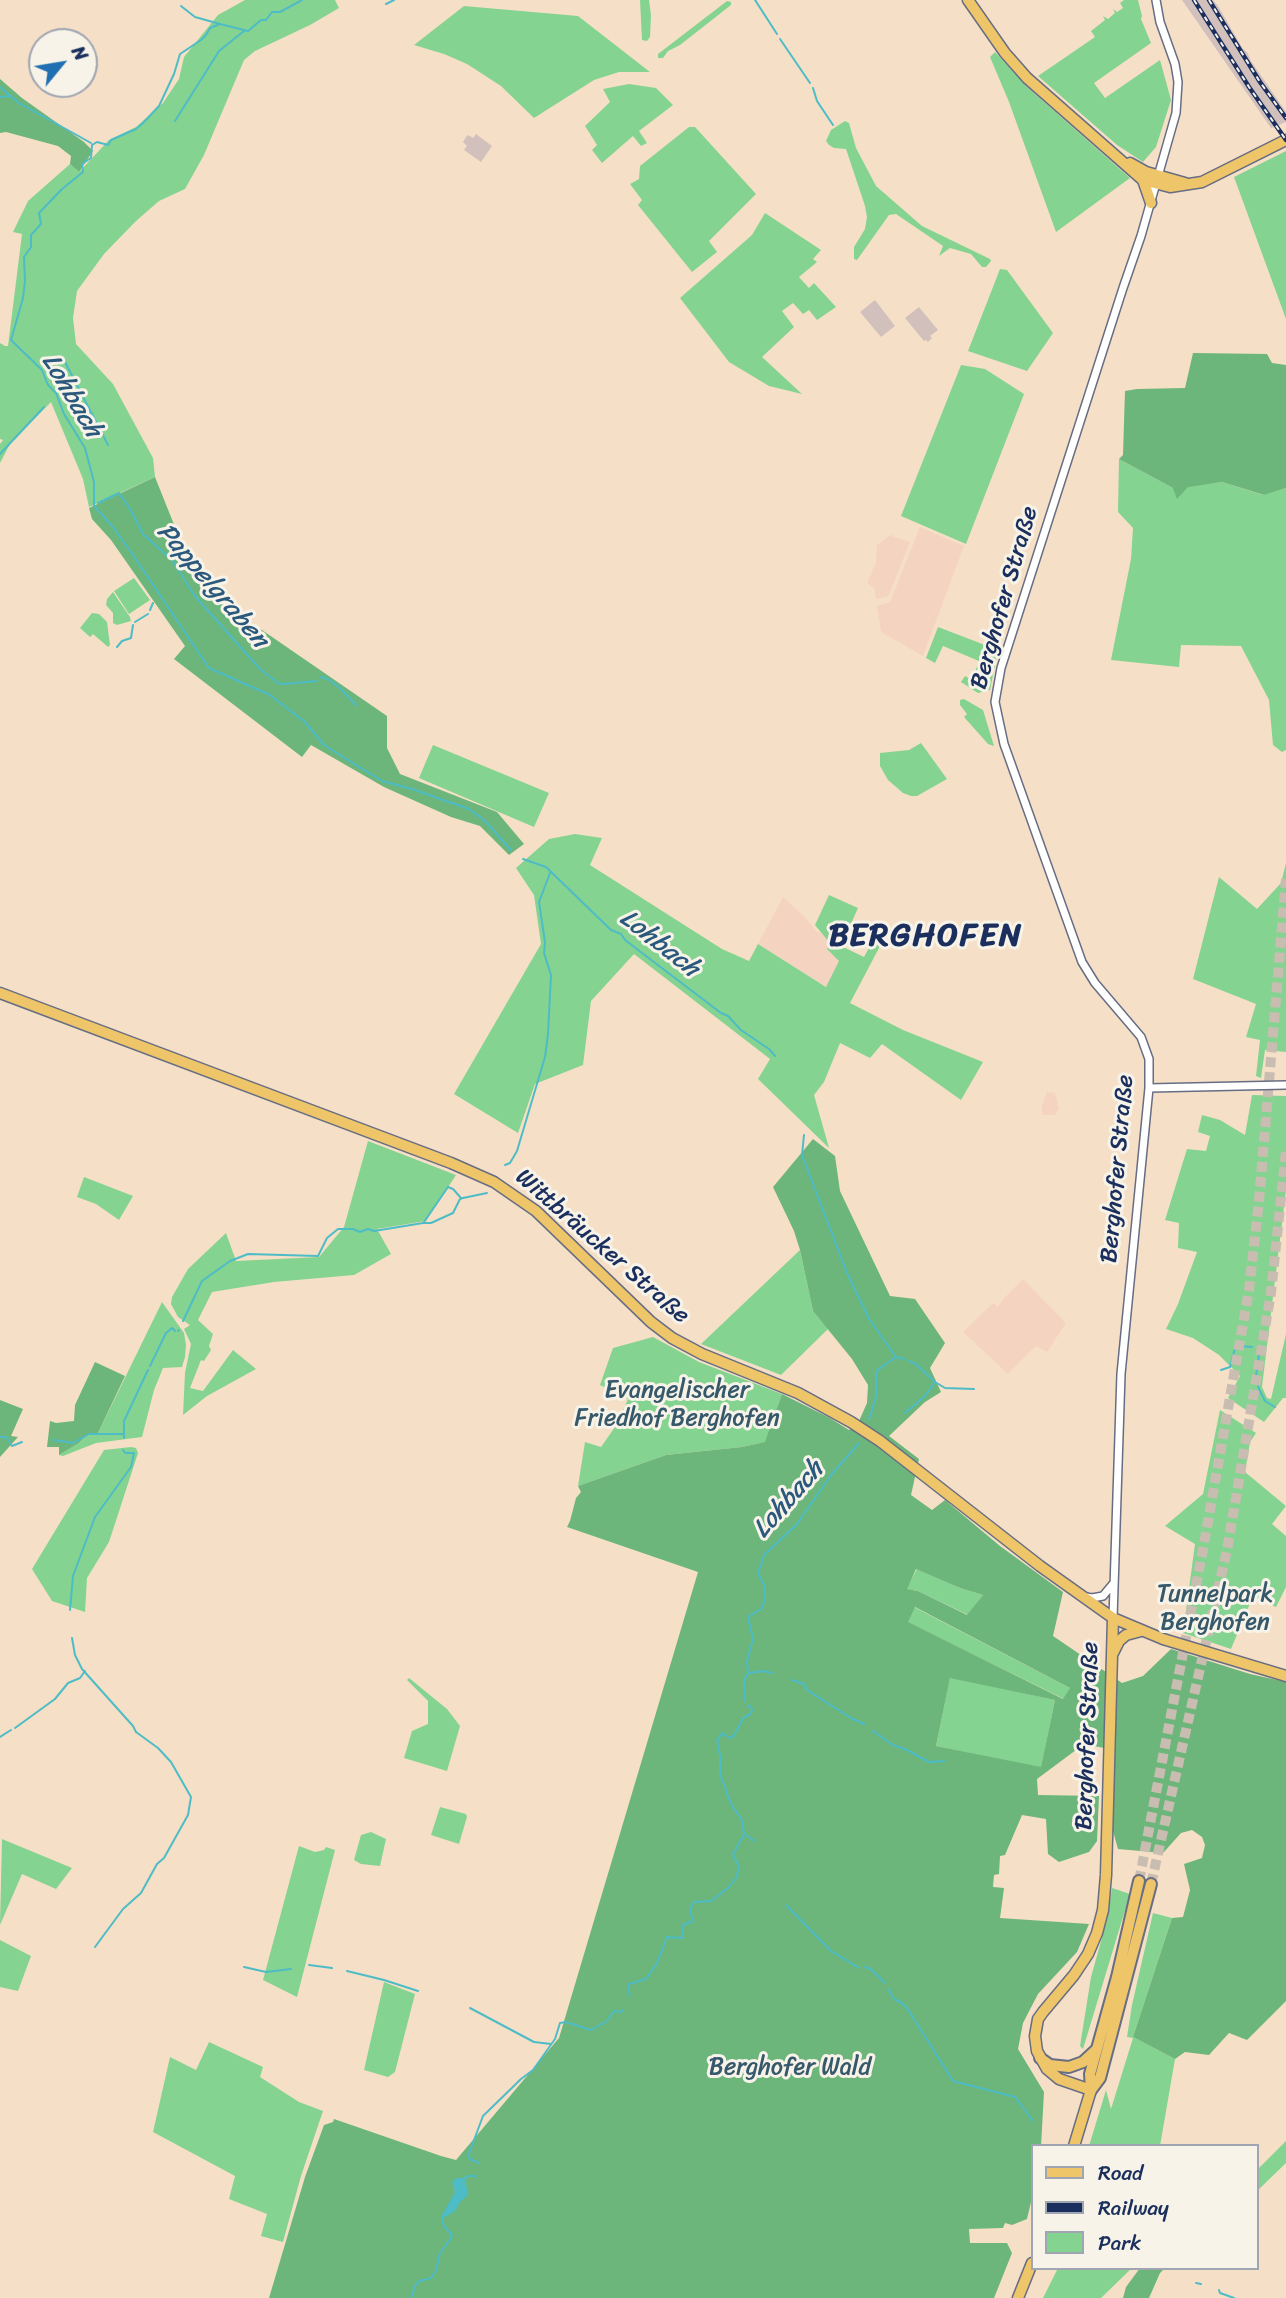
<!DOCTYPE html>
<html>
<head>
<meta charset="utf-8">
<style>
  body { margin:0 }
  #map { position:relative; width:1286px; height:2298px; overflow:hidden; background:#f5e0c7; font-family:Sriracha,sans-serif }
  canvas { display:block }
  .legend { position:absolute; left:1031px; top:2144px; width:228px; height:126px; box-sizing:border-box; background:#f7f3e8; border:2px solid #9fa5b1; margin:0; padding:9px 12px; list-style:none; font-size:21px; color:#1b2f5e }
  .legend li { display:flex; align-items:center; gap:14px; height:35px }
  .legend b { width:35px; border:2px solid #9fa5b1 }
  .north { position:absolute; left:28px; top:28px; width:70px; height:70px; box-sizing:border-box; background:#f7f3e8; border:2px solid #9fa5b1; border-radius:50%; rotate:60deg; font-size:19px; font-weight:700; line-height:28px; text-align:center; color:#1b2f5e }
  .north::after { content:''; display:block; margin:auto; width:24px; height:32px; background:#1f6fb2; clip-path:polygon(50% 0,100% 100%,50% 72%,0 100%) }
</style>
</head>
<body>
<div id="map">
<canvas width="1286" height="2298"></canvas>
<ul class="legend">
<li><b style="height:9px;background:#eec569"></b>Road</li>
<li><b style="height:9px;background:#1b2f5e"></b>Railway</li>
<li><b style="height:19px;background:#85d391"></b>Park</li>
</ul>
<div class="north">N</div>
</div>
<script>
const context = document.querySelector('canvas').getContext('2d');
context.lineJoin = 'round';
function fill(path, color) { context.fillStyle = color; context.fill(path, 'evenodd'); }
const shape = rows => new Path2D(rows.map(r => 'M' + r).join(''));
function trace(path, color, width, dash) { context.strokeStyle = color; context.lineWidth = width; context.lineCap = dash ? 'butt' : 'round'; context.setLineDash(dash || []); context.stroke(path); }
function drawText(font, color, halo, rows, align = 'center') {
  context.font = font + ' Sriracha,sans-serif'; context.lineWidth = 6; context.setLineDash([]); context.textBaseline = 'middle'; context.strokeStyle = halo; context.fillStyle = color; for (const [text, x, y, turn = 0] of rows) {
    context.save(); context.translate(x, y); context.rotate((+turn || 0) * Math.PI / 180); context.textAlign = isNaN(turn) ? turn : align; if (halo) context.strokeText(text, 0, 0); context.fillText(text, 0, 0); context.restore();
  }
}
fill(shape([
  [920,527,964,546,923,656,881,632,877,606,890,602],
  [893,533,892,536,910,542,909,545,888,597,876,599,874,588,867,583,876,563,877,545],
  [783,897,805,917,816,931,823,934,829,942,827,949,839,961,827,987,758,944],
  [1047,1092,1055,1093,1059,1109,1055,1115,1042,1115,1042,1105],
  [1023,1279,1066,1323,1047,1352,1036,1346,1008,1374,963,1332,993,1303,998,1307,1005,1297]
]), '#f5d3c1');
fill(shape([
  [1182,0,1213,0,1218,6,1243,49,1247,52,1251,61,1286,112,1286,122,1271,128],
  [476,134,492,146,481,162,464,150,467,146,463,142,466,137,468,135,473,138],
  [875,300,895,326,881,337,860,312],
  [919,307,938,330,930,336,932,338,928,342,926,340,924,341,905,318]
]), '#d1c0bc');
fill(shape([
  [245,0,335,0,339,8,310,25,255,51,244,60,204,155,185,189,159,201,136,221,104,254,77,291,73,318,76,344,113,384,153,458,155,477,89,507,83,479,51,402,10,444,0,463,0,444,3,440,0,439,0,343,5,346,8,346,22,234,13,232,28,201,70,164,79,172,109,140,136,127,163,103,179,79,184,57,218,15],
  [640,0,649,0,651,15,650,37,647,41,642,40],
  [1124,0,1138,0,1142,16,1141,19,1151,43,1094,83,1105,98,1160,60,1171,100,1156,147,1143,162,1117,145,1038,76,1095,37,1091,31,1105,20,1103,16,1108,19,1115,13,1113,9,1117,12,1123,8,1120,3],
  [727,1,731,2,731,5,680,45,668,51,663,58,658,58,658,54],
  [464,6,578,16,650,72,619,72,594,80,534,118,501,86,467,64,444,54,414,45],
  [995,52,1027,87,1130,178,1056,232,1009,102,990,57],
  [629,84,656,88,673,105,639,131,647,143,641,146,633,136,602,163,592,150,597,145,585,126,610,102,603,89],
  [845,121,849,123,856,148,876,186,922,226,990,259,991,261,986,267,982,267,971,254,950,248,939,256,943,246,896,214,889,215,857,260,854,259,854,247,865,229,867,217,865,206,846,149,834,148,829,145,826,141,831,130],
  [689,127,695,127,756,194,709,241,717,252,692,272,638,205,642,200,630,184,639,179,640,166],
  [1286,151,1286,319,1234,177],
  [765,213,821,250,813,259,817,262,799,277,809,288,814,283,836,307,817,320,809,310,803,314,793,303,782,311,794,327,762,357,802,394,769,386,729,362,680,298,752,235],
  [1000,269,1007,270,1053,333,1027,371,968,351],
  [961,365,985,369,1024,394,966,544,901,516],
  [1119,459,1173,488,1222,482,1263,495,1286,488,1286,750,1282,752,1273,745,1269,700,1241,646,1181,645,1179,667,1111,660,1131,559,1133,528,1118,512],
  [134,578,150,600,129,614,114,591],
  [113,592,130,617,131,621,117,625,113,623,113,613,106,605,107,599],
  [92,613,99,614,107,622,110,645,108,647,93,634,90,637,80,628],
  [938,627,998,650,990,690,978,693,961,682,965,676,972,680,979,661,943,646,935,663,926,658],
  [964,699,983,710,994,746,988,744,964,717,967,714,960,705,960,700],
  [921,743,947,779,917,796,911,796,903,793,888,780,880,766,880,753,909,750],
  [433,745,549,793,534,827,419,778],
  [575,834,602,838,590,865,722,949,749,961,758,944,826,987,839,961,827,949,829,942,815,925,829,895,858,908,841,946,864,957,881,925,889,929,850,1003,903,1030,983,1062,961,1100,882,1044,870,1058,840,1043,824,1082,814,1095,829,1148,758,1079,770,1059,634,954,591,1001,583,1065,535,1084,518,1133,454,1094,541,944,534,895,516,868,549,839],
  [1286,863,1286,1052,1265,1050,1261,1078,1256,1076,1260,1040,1246,1037,1256,1004,1193,979,1219,877,1257,909,1281,883],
  [1252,1095,1286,1096,1286,1190,1262,1387,1267,1398,1271,1399,1286,1334,1286,1398,1283,1398,1264,1422,1228,1398,1240,1376,1219,1355,1193,1338,1166,1329,1178,1304,1197,1252,1178,1248,1179,1223,1165,1220,1187,1149,1206,1151,1210,1136,1198,1132,1202,1115,1220,1120,1245,1135],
  [368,1141,456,1175,426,1221,377,1229,391,1254,354,1275,274,1282,212,1292,198,1320,213,1334,209,1346,211,1350,204,1361,201,1360,190,1388,203,1391,233,1350,256,1369,207,1396,183,1415,185,1373,191,1344,184,1329,190,1325,178,1317,171,1304,172,1297,188,1269,226,1233,236,1261,319,1257,344,1227],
  [84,1177,133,1196,119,1220,96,1204,77,1197],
  [800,1250,813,1311,828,1329,781,1375,701,1344],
  [162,1302,184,1333,186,1345,185,1357,182,1367,163,1368,154,1390,142,1437,96,1443,63,1456,59,1455,79,1443,87,1435,98,1433],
  [653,1337,699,1362,782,1394,766,1442,742,1447,666,1455,578,1486,585,1442,601,1447,617,1424,628,1399,600,1385,613,1348],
  [1220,1410,1256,1433,1250,1442,1245,1472,1286,1506,1272,1524,1286,1536,1286,1587,1276,1607,1253,1596,1231,1649,1183,1633,1195,1544,1165,1526,1203,1494],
  [131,1447,136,1448,138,1453,109,1542,87,1578,85,1612,52,1601,32,1569,104,1450],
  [917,1569,960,1588,983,1595,968,1615,918,1591,906,1589],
  [914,1607,1070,1688,1064,1699,907,1622],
  [950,1677,1055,1700,1041,1768,936,1746],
  [409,1678,447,1709,460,1726,447,1771,404,1758,412,1731,428,1724,428,1701,407,1680],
  [440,1807,466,1814,467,1817,459,1844,431,1835],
  [371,1832,386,1839,380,1866,361,1864,354,1860,361,1835],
  [2,1839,72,1868,56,1889,22,1874,0,1925],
  [299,1846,315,1852,324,1850,326,1847,335,1850,297,1997,263,1980],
  [1112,1888,1130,1894,1083,2049,1080,2046,1091,1977,1107,1920],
  [1153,1913,1172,1918,1133,2037,1175,2059,1160,2146,1089,2146,1106,2090,1111,2109,1133,2038,1127,2037,1132,2005],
  [0,1940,31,1956,18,1991,0,1987],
  [384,1982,415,1994,395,2072,388,2077,364,2070],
  [209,2042,263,2067,260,2077,299,2102,323,2111,301,2176,283,2242,261,2236,267,2214,229,2199,235,2176,153,2132,170,2057,196,2070],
  [1286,2141,1286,2163,1256,2192,1256,2171],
  [1058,2268,1132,2268,1101,2298,1043,2298]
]), '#85d391');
fill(shape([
  [0,79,22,98,84,142,93,151,79,172,70,164,71,156,58,146,6,132,0,133],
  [1193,353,1267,354,1272,363,1286,365,1286,488,1264,495,1222,482,1188,487,1177,499,1173,488,1119,459,1123,455,1125,391,1137,389,1185,388],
  [155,477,179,537,196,559,211,595,387,716,387,748,400,774,497,812,524,844,509,855,480,826,451,817,384,787,311,745,302,757,174,659,185,646,111,540,92,519,89,508],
  [813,1139,835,1156,840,1191,890,1296,915,1299,945,1343,930,1368,941,1392,925,1402,889,1436,919,1459,911,1495,932,1510,945,1500,1000,1546,1063,1592,1053,1636,1122,1683,1143,1676,1171,1649,1250,1674,1286,1682,1286,2001,1247,2040,1229,2033,1209,2055,1185,2052,1175,2059,1133,2037,1172,1918,1183,1917,1190,1890,1184,1864,1202,1858,1205,1845,1202,1837,1192,1830,1181,1833,1163,1853,1118,1849,1103,1796,1104,1748,1084,1744,1037,1779,1038,1795,1099,1796,1097,1841,1089,1852,1059,1862,1048,1854,1046,1819,1022,1815,1005,1855,1000,1856,999,1874,994,1875,993,1887,1004,1888,1000,1918,1089,1924,1077,1952,1038,1994,1023,2023,1018,2049,1044,2092,1041,2146,1032,2146,1032,2198,1027,2219,1012,2225,1005,2223,1003,2228,969,2229,970,2243,1007,2243,1012,2253,994,2298,269,2298,305,2177,324,2125,333,2122,334,2119,441,2156,456,2160,559,2038,698,1572,567,1527,570,1521,576,1498,581,1492,578,1486,666,1455,742,1447,765,1442,782,1394,828,1417,849,1430,859,1421,867,1403,868,1385,852,1359,813,1311,800,1250,794,1231,773,1187],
  [916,1569,960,1588,983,1595,967,1615,918,1591,907,1589],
  [915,1607,1070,1688,1063,1699,908,1622],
  [950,1678,1055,1700,1041,1767,936,1746],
  [95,1362,125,1376,98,1433,87,1435,79,1443,59,1455,59,1447,47,1447,50,1421,56,1423,74,1421,75,1405],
  [0,1400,23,1409,11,1436,18,1437,0,1457],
  [1140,2268,1165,2268,1160,2273,1149,2298,1123,2298,1126,2287]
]), '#6cb57b');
fill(shape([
  [456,2178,465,2178,468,2195,460,2202,455,2211,442,2219,441,2217,455,2192,452,2183]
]), '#4ebcc6');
trace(shape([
  [302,0,280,12,272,12,266,20,261,20,248,31,220,24,210,28,206,35,201,40,180,54,174,74,159,106,143,123,136,129,111,140,108,145,97,142,92,145,91,158,82,164,83,172,62,189,39,213,41,224,31,235,31,247,24,257,25,281,23,298,11,340,42,370,48,385,56,393,64,414,85,448,94,482,94,506,112,526,133,555,209,668,270,695,305,722,324,745,382,781,412,789,469,809,485,821,511,850],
  [755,0,777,34],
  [386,4,394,0],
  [181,6,195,17,220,24],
  [780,39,810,83],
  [0,87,19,103,91,143],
  [813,88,817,101,833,125],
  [0,97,9,96],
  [175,121,219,51,244,31],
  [51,363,60,358,64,360,108,445],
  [0,454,44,407],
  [98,503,119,493,130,509,143,534,173,561,194,595,260,669,278,683,283,684,317,681],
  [150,610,153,603],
  [135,622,148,614],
  [117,647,122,641,131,638,133,625],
  [320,677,328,679,340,688,356,705],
  [523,859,546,867,611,930,621,934,625,940,721,1013,728,1016,741,1030,769,1049,775,1056],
  [804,1135,802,1155,847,1273,869,1319,896,1357,876,1371,876,1397,869,1419],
  [505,1165,510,1163,517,1151,545,1057,548,1034,551,975,544,953,545,942,539,902,550,873],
  [424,1222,448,1187,453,1189,461,1198],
  [183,1321,202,1281,230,1261,248,1254,318,1256,327,1238,338,1229,353,1229,360,1232,368,1229,374,1231,423,1223,431,1223,453,1213,460,1199,463,1198,487,1193],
  [178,1331,179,1330],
  [1260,1348,1256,1376,1259,1389,1265,1401,1275,1407],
  [896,1357,904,1359],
  [150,1366,166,1333,172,1328,175,1331],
  [1221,1370,1230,1367,1235,1348,1240,1346,1252,1347],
  [935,1382,945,1388,974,1389],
  [905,1413,925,1396,935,1382,916,1364,909,1361],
  [0,1437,6,1437,12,1446,22,1442],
  [124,1438,124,1421,148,1370],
  [54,1440,73,1443,89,1434,124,1434],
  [70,1610,73,1576,95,1517,131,1467,134,1453,125,1453,123,1450],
  [72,1638,75,1655,82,1669,133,1726,136,1732,158,1748,171,1762,191,1797,188,1815,164,1858,157,1864,141,1893,123,1909,95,1947],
  [749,1673,764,1671,772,1673],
  [792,1680,804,1684,807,1690,851,1718,864,1724],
  [745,1701,744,1681,748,1673,747,1661,753,1639,748,1617,761,1609,765,1600,765,1587,758,1574,764,1555,797,1524,831,1475,859,1443],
  [15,1728,55,1699,68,1683,80,1678,85,1671],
  [873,1731,893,1745,905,1749,929,1762,944,1761],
  [0,1737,11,1730],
  [744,1834,755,1841],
  [786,1905,831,1951,859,1968],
  [309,1965,332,1968],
  [244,1967,266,1972,291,1969],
  [865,1967,871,1969,885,1983],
  [347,1971,384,1980,418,1991],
  [888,1989,894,1999,902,2003,909,2011,953,2081,1015,2097,1033,2121],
  [630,1996,628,1988,629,1984,646,1979,657,1963,667,1937,682,1938,683,1925,693,1921,690,1909,694,1902,711,1901,728,1888,736,1878,739,1867,733,1855,744,1834,742,1820,731,1804,720,1774,720,1755,717,1741,722,1733,730,1738,733,1737,744,1717,751,1714,752,1709,748,1705],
  [470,2008,534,2042,551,2044],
  [479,2163,470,2159,468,2156,483,2116,521,2079,533,2070,555,2039,560,2023,566,2022,591,2030,607,2021,614,2011,621,2012,623,2010],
  [465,2178,468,2176,476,2176],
  [1196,2283,1201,2284],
  [1219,2290,1220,2293,1234,2298],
  [411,2298,415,2286,419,2281,431,2278,436,2271,440,2253,451,2238,452,2235,444,2226,442,2219]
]), '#4ebcc6', 2);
trace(shape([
  [1139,1881,1204,1544,1249,1290,1259,1201,1286,879],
  [1151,1884,1227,1550,1271,1293,1286,1151]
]), '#c9bdb2', 10, [10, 5]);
const minor = shape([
  [1149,1088,1286,1085],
  [1086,1597,1092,1598,1103,1596,1113,1584],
  [1113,1618,1121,1374,1149,1088,1149,1059,1141,1037,1095,983,1082,962,1004,744,995,702,1001,668,1123,288,1141,236,1176,113,1178,82,1175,64,1160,22,1156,0]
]);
const major = shape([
  [968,0,1005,53,1027,78,1143,180,1170,187,1202,182,1286,140],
  [1130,163,1146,172,1185,183],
  [1143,180,1151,203],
  [0,993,451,1163,494,1182,536,1211,651,1322,672,1338,702,1354,798,1393,851,1422,880,1441,1040,1566,1113,1618,1163,1639,1286,1676],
  [1113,1653,1119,1641,1126,1635,1141,1631],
  [1074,2146,1091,2090,1059,2079,1047,2069,1037,2051,1035,2036,1038,2019,1043,2012,1074,1975,1088,1954,1097,1933,1103,1910,1106,1875,1113,1618],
  [1018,2298,1032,2263]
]);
const highway = shape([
  [1040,2058,1050,2065,1069,2067,1083,2062,1096,2050],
  [1091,2090,1100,2078,1151,1884],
  [1091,2090,1090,2074,1117,1977,1139,1881]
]);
trace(minor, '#676d83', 10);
trace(major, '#676d83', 13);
trace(highway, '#676d83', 14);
trace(minor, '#fff', 7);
trace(major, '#eec569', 10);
trace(highway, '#eec569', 10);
const rail = shape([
  [1194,0,1249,87,1286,140],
  [1209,0,1260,82,1286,118]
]);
trace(rail, '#1b2f5e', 4.5);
trace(rail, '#f7f3e8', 2, [5]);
drawText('24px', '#1b2f5e', '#f7f3e8', [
  ["Berghofer Straße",1005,598,-74],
  ["Berghofer Straße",1118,1169,-85],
  ["Wittbräucker Straße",602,1247,41],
  ["Berghofer Straße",1088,1736,-88]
]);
drawText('24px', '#36586b', '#f7f3e8', [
  ["Evangelischer",677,1391],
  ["Friedhof Berghofen",677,1419],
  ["Tunnelpark",1215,1595],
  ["Berghofen",1215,1623],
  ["Berghofer Wald",790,2068]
]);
drawText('italic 26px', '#2a597d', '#f7f3e8', [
  ["Lohbach",71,396,59],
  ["Pappelgraben",212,586,49],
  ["Lohbach",659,944,38],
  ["Lohbach",789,1500,-49]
]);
context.letterSpacing = '2px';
drawText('bold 32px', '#1b2f5e', '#f7f3e8', [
  ["BERGHOFEN",926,937]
]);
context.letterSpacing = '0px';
</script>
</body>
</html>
